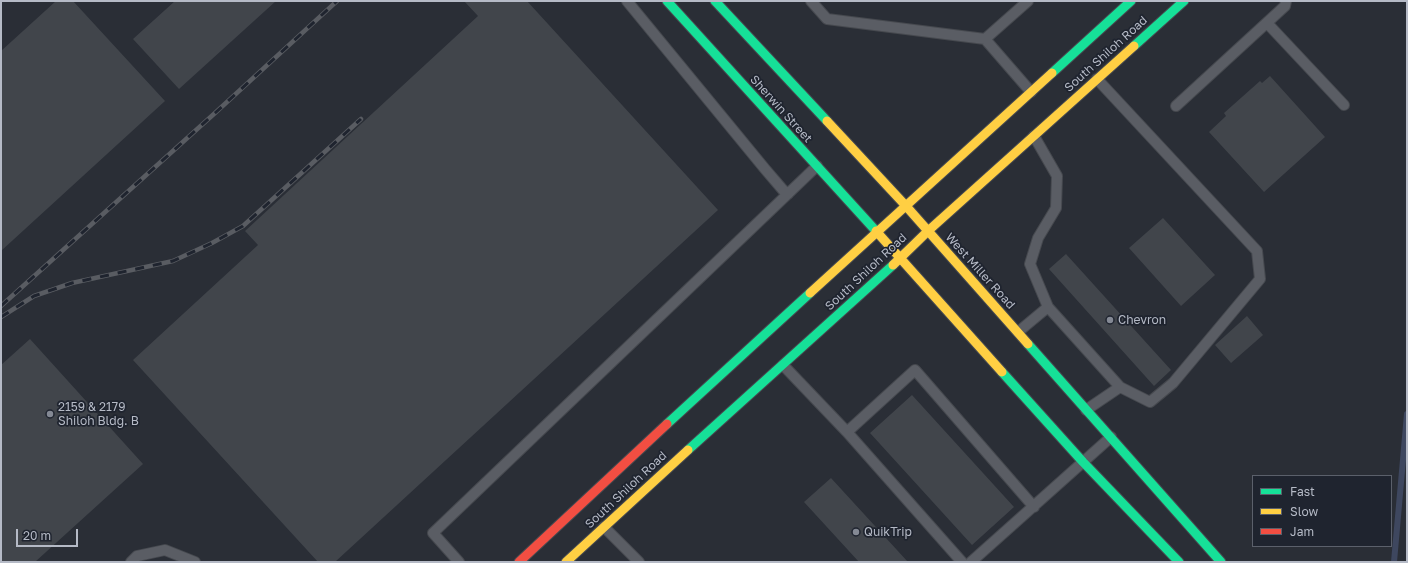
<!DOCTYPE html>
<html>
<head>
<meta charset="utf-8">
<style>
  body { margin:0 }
  #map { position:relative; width:1408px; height:563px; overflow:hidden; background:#2a2e36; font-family:"Golos Text",sans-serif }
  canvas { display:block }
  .frame { position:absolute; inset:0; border:2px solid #b5bac6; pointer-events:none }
  .legend { position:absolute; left:1252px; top:475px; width:140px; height:72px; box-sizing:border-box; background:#1f242f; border:1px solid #5b606b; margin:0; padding:5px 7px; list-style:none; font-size:12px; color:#b5bac6 }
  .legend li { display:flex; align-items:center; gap:8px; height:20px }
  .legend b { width:20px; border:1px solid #5b606b }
  .scale { position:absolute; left:16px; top:529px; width:62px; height:18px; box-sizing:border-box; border:2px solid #b5bac6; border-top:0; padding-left:5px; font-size:12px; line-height:14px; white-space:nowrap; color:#b5bac6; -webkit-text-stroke:3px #1f242f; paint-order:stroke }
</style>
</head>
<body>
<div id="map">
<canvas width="1408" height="563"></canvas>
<div class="frame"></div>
<ul class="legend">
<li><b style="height:5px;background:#16e098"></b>Fast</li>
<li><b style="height:5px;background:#ffcf43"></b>Slow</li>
<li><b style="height:5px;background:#f24e42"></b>Jam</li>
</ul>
<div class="scale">20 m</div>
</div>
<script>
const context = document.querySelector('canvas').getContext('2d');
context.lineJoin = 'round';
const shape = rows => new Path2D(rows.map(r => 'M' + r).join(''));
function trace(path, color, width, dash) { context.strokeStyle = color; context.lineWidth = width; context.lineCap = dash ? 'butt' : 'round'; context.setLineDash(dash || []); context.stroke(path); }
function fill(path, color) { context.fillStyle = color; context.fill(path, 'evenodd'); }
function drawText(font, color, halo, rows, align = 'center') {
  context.font = font + ' "Golos Text",sans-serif'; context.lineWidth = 3.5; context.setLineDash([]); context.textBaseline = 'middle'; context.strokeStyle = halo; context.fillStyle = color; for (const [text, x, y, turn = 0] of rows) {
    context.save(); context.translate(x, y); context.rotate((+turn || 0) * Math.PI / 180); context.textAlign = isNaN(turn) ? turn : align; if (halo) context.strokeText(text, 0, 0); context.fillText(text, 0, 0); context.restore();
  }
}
trace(shape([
  [1394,562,1407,414]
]), '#3e475f', 6);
fill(shape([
  [56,1,73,1,165,101,1,251,1,51],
  [175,1,276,1,179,89,133,39],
  [464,1,527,1,718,210,335,562,318,562,133,360,258,245,245,231,478,16],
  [1270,76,1325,137,1264,192,1209,132,1226,116,1224,113,1260,81,1262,83],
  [1163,218,1215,275,1181,306,1129,248],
  [1066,254,1171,370,1154,386,1049,269],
  [1247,316,1263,335,1231,363,1215,345],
  [30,339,143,464,35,562,1,562,1,365],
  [912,395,1014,507,972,545,870,433],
  [831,478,908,562,859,562,804,502]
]), '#41454b');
const lane = shape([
  [627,1,765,169,783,190,788,194],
  [811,1,827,19,985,39],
  [1028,1,985,39,1031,92],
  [1267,23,1344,105],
  [1176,106,1285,6,1286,1],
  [1048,307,1120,387],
  [1018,332,1048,307,1030,264,1038,238,1056,208,1057,176,1034,136],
  [783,365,847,432,962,562],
  [1086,410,1120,387,1150,402,1173,383,1260,279,1257,251,1097,79],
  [847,432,915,370,1034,507],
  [604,527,639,562],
  [131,562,137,556,165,550,195,562],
  [459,562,433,533,817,166],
  [971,562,1111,437]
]);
const fast = shape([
  [667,1,876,231],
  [715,1,827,121],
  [1134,46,1184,1],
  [1052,73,1131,1],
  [1028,344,1221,562],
  [1002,372,1083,462,1179,562],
  [667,424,810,293],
  [688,450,893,265]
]);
const slow = shape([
  [827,121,906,206,1028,344],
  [876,231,1002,372],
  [893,265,928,231,1134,46],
  [810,293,1052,73],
  [566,562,688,450]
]);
const jam = shape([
  [519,562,667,424]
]);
trace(lane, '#46494f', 12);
trace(fast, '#46494f', 11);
trace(slow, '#46494f', 11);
trace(jam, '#46494f', 11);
trace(lane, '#5a5d64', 10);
trace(fast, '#16e098', 9);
trace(slow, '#ffcf43', 9);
trace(jam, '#f24e42', 9);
const rail = shape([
  [1,306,215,113,337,1],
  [1,317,34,296,72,283,173,261,212,243,243,226,361,119]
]);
trace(rail, '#595c62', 4.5);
trace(rail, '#1f242f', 3, [9]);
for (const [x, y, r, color] of [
  [1110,320,4,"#848994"],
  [50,414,4,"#848994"],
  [856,532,4,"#848994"]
]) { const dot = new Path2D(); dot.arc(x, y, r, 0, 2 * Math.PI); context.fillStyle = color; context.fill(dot); trace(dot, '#1f242f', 1.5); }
drawText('12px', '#b5bac6', '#1f242f', [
  ["South Shiloh Road",1106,54,-42],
  ["Sherwin Street",781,109,48],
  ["West Miller Road",980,271,48],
  ["South Shiloh Road",866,272,-43],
  ["South Shiloh Road",626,490,-43]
]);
drawText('12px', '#b5bac6', '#1f242f', [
  ["Chevron",1118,320],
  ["2159 & 2179",58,407],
  ["Shiloh Bldg. B",58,421],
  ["QuikTrip",864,532]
], 'left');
</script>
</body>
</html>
